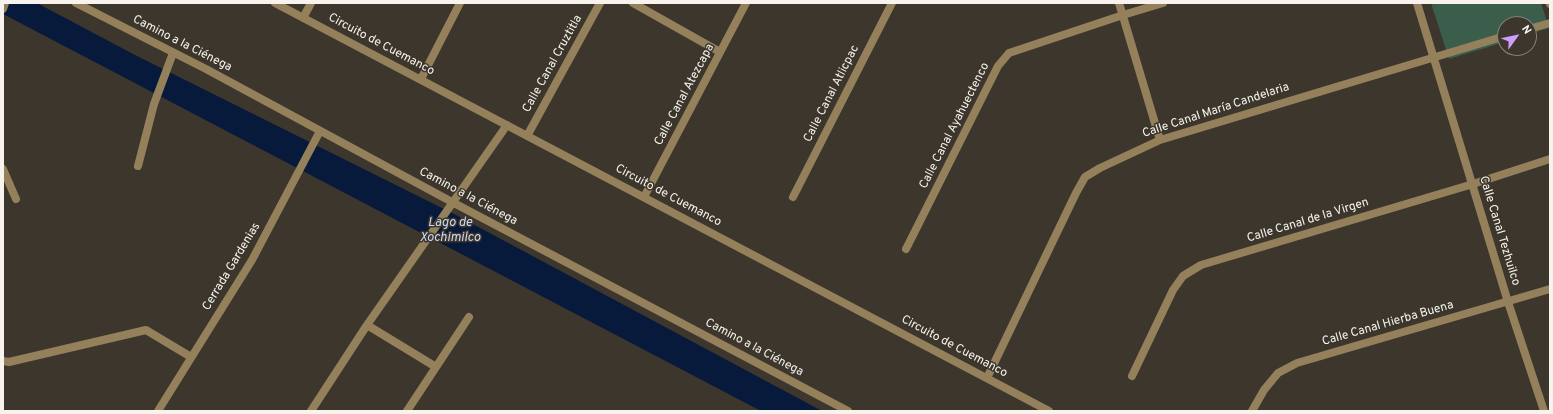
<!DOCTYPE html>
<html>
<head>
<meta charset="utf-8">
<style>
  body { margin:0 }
  #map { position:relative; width:1553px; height:414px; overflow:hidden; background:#3c362c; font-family:Overpass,sans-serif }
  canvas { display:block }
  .frame { position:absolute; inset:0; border:4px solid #f8f4ed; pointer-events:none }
  .north { position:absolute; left:1497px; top:16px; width:40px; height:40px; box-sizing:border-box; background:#3c362c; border:1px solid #878279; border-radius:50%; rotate:57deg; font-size:11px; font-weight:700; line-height:16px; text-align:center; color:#f8f4ed }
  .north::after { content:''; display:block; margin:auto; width:14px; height:18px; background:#cf9dff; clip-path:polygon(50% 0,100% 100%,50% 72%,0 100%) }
</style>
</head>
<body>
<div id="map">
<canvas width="1553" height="414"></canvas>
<div class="frame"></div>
<div class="north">N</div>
</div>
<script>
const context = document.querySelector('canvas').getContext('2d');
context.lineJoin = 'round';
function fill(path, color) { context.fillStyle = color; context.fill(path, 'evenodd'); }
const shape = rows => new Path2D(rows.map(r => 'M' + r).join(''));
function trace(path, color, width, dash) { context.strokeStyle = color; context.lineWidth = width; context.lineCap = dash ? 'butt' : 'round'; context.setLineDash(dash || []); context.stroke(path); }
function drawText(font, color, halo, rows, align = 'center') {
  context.font = font + ' Overpass,sans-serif'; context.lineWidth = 3; context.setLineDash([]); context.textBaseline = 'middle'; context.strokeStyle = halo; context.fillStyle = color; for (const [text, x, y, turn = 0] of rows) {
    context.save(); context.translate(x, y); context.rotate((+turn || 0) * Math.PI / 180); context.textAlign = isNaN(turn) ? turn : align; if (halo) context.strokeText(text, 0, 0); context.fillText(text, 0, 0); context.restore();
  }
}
fill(shape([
  [1431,3,1541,3,1549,28,1529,34,1529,24,1505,24,1505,42,1449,59]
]), '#3a5d4c');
fill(shape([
  [3,3,37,3,133,54,456,215,822,411,761,411,26,26,3,14]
]), '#081a3b');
trace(shape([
  [76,3,206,69,452,202,848,411],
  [275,3,1049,411],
  [633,3,720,52],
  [1119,3,1160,140],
  [1417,3,1508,302,1544,411],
  [1550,3,1550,4],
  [3,9,5,3],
  [303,18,311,3],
  [1529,29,1550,23],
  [421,79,460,3],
  [527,136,600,3],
  [138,166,154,104,173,53],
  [3,169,16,199],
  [644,197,746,3],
  [793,197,892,3],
  [906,249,998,66,1009,53,1123,15,1163,3],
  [367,325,436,367],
  [3,361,9,362,146,330,191,357],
  [1132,376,1173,290,1183,276,1201,265,1473,184,1550,159],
  [987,378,1076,193,1085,177,1100,168,1160,140,1505,36],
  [158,411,252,260,320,131],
  [311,411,367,325,507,125],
  [407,411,469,317],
  [1252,411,1264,390,1278,373,1297,363,1550,289]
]), '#94815c', 8);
drawText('12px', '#f8f4ed', '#3c362c', [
  ["Camino a la Ciénega",182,44,27],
  ["Circuito de Cuemanco",381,45,28],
  ["Calle Canal Cruztitla",553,64,-61],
  ["Calle Canal Atlicpac",832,94,-63],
  ["Calle Canal Atezcapa",685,95,-62],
  ["Calle Canal María Candelaria",1216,111,-18],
  ["Calle Canal Ayahuectenco",955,126,-63],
  ["Circuito de Cuemanco",668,196,28],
  ["Camino a la Ciénega",468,197,28],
  ["Calle Canal de la Virgen",1308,221,-17],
  ["Calle Canal Tezhuilco",1499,231,73],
  ["Cerrada Gardenias",232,267,-59],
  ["Calle Canal Hierba Buena",1388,324,-16],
  ["Circuito de Cuemanco",954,347,28],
  ["Camino a la Ciénega",754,348,28]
]);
drawText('italic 13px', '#cbdaf4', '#3c362c', [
  ["Lago de",450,223],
  ["Xochimilco",450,238]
]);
</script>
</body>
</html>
